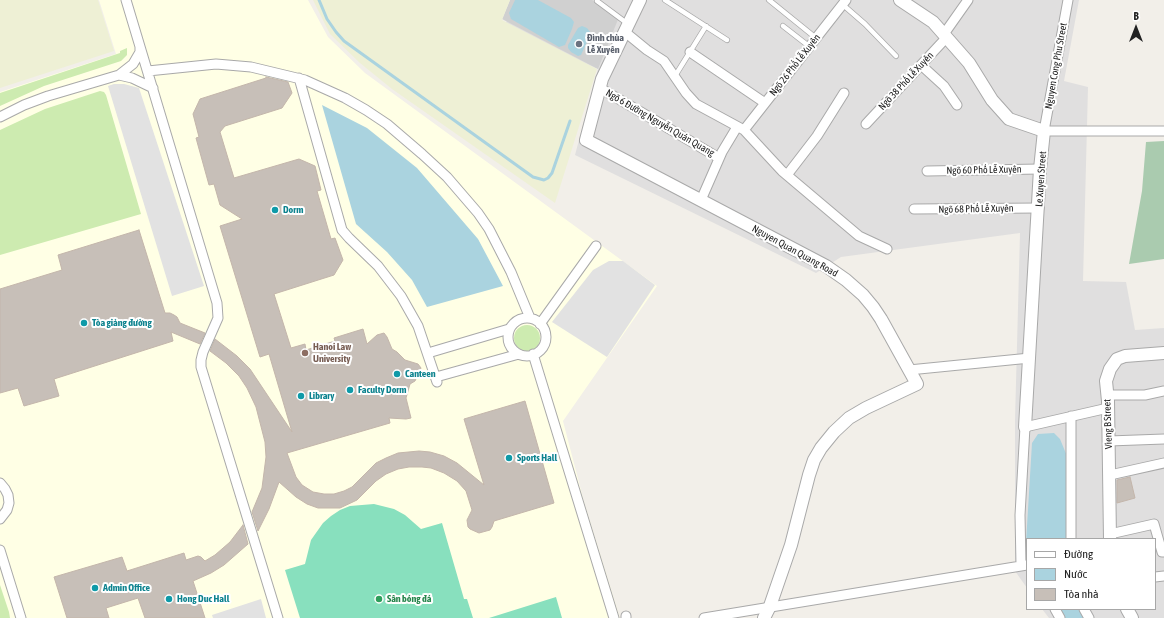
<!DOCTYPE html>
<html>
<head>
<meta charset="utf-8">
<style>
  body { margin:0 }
  #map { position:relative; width:1164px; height:618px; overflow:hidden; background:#f2efe9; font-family:"Asap Condensed",sans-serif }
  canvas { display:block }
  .legend { position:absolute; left:1026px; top:538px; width:130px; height:72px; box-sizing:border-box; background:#fff; border:1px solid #a7a7a7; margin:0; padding:5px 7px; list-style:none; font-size:12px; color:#222 }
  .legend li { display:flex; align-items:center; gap:8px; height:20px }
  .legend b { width:20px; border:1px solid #a7a7a7 }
  .north { position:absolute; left:1116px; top:8px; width:40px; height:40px; -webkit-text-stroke:3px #fff; paint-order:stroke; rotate:0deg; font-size:11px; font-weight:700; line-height:16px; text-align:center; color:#222 }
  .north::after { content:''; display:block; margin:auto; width:14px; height:18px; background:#222; clip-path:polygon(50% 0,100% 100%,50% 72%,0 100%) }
</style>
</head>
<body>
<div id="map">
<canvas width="1164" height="618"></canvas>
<ul class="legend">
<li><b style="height:5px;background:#fff"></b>Đường</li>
<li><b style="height:11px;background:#aad3df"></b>Nước</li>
<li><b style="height:11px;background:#c7bfb8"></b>Tòa nhà</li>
</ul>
<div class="north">B</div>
</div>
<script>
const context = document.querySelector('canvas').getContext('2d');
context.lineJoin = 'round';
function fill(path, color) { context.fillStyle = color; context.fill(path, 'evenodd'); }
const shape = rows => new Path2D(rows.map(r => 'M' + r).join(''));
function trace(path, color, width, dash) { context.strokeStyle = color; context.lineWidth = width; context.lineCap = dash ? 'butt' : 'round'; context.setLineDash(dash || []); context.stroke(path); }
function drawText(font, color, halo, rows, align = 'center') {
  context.font = font + ' "Asap Condensed",sans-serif'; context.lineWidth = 4; context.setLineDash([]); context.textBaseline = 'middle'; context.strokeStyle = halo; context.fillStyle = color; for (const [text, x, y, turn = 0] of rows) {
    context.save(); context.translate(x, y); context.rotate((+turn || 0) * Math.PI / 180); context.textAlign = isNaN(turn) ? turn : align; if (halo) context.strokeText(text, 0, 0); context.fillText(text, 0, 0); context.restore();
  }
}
fill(shape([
  [515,0,1079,0,1064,81,1088,87,1083,281,1126,282,1135,330,1164,328,1164,618,1049,618,1042,609,1155,609,1155,539,1027,539,1027,588,1015,571,1015,420,1020,233,841,257,816,273,575,155,598,69,503,30]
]), '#e0dfdf');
fill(shape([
  [99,0,308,0,328,37,365,73,657,286,563,421,583,498,620,618,0,618,0,92,116,54]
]), '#ffffe5');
fill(shape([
  [510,0,592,0,619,17,598,69,502,19]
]), '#d0d0d0');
fill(shape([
  [0,0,98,0,114,51,0,88],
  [313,0,510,0,502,20,597,69,555,203,392,89,360,63,330,34]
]), '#eef0d5');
fill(shape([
  [127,48,127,55,121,61,44,86,0,106,0,93,120,53,120,51],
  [100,91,104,92,106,95,141,214,0,255,0,130,45,109],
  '514 338a13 13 0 1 1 26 0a13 13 0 1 1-26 0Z',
  [0,585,9,612,10,618,0,618]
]), '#cdebb0');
fill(shape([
  [1164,141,1164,259,1129,264,1142,191,1146,142]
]), '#aacbaf');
fill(shape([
  [374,504,394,509,405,515,421,529,442,523,464,599,467,599,473,618,300,618,285,570,305,564,311,540,323,523,331,516,340,510,350,506],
  [556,597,562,618,489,618]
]), '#88e0be');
fill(shape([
  [114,84,124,84,139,88,204,286,172,296,108,86],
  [609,261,623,261,655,285,607,357,552,322,593,270],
  [261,599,266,618,213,618,212,615]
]), '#e2e2e2');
fill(shape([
  [515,0,538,0,571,18,574,22,572,29,565,45,559,47,511,19,509,13],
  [582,26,587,28,591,33,581,55,578,56,571,52,568,48,568,45,578,28],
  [322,105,367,128,417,168,478,239,503,286,427,307,412,280,387,252,356,224],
  [1054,433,1060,439,1067,456,1069,539,1027,539,1027,559,1025,559,1032,443,1038,434],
  [1058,609,1080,609,1085,618,1063,618]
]), '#aad3df');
trace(shape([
  [319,0,327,19,336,32,344,41,533,177,544,180,548,178,552,173,570,121]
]), '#aad3df', 3);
const building = shape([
  [266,77,288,82,292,93,282,108,225,126,220,132,234,178,299,159,315,166,321,190,317,191,331,239,335,238,343,260,334,275,274,294,291,348,305,344,306,350,335,341,334,338,363,329,367,344,377,335,384,333,387,337,392,349,397,352,405,360,418,364,421,368,415,381,410,384,406,398,411,418,406,419,389,418,390,423,287,453,296,477,302,485,313,492,324,494,334,494,344,491,352,487,376,463,386,458,398,453,419,451,430,452,444,456,457,463,484,485,464,419,525,401,554,503,494,521,492,527,490,530,479,533,470,529,468,527,467,520,472,510,466,491,457,481,444,473,431,468,422,467,409,467,398,469,386,474,376,481,357,500,340,508,318,508,307,504,296,497,279,482,269,509,258,531,252,512,262,488,266,457,265,442,256,407,247,388,239,376,226,363,210,351,215,339,237,356,250,369,292,432,269,354,260,357,220,226,242,219,220,205,214,184,209,185,196,138,199,137,193,114,200,99,266,78,266,77],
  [139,230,165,313,170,313,174,315,177,317,180,323,205,333,200,344,171,332,173,341,54,379,59,396,24,406,18,388,0,393,0,289,62,270,58,255,139,230],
  [1130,477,1135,498,1117,503,1117,480,1130,477],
  [243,525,248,544,224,565,211,573,193,581,205,618,145,618,138,598,106,608,109,618,67,618,54,577,122,557,127,571,184,553,186,560,198,556,201,557,205,561,215,555,230,542,243,525]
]);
fill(building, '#c7bfb8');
trace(building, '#c4b6ab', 1);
const service = shape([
  [665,0,727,40],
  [769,0,816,38],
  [597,1,628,24],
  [842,4,865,24,896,56],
  [783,26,810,47],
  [675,76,706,26]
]);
const minor = shape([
  [126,0,217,303,218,318,203,352,201,360,201,367,278,618],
  [1068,0,1044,131,1164,131],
  [625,32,647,50,664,61,686,93,696,104,744,130,782,171,859,236,887,249],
  [944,34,968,0],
  [690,52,765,103],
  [921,65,944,86,957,105],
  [148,71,216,64,251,67,305,80,345,98,366,110,387,124,422,154,447,177,478,213,489,229,511,272,530,318],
  [119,75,132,78,153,88],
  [299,78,342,230,349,238,378,266,401,296,418,326,437,382],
  [600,88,719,158],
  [0,117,24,105,48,96,119,75,133,64,140,52,140,47],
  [866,124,947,37],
  [744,130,846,0],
  [927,171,1040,169],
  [787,175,817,136,844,93],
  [701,200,722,152,737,127],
  [914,209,1039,208],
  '508 337a19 19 0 1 1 38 0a19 19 0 1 1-38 0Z',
  [540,324,596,246],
  [428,353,509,329],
  [533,354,614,618],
  [909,370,1030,358],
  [436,377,519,354],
  [1108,395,1145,395,1164,391],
  [1071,416,1071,539],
  [1109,441,1164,439],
  [1110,475,1164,463],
  [0,483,5,489,8,495,9,503,7,510,0,519],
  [1110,534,1154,524,1162,552,1164,552],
  [0,550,21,618],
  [1021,565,1020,515,1025,427,1108,408],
  [1155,577,1164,576],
  [1055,609,1060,618],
  [1084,609,1089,618],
  [626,616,626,618],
  [704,618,1027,565]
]);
const tertiary = shape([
  [640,0,602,79,586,140,826,266,846,280,863,295,873,307,881,319,917,384,866,408,849,418,834,432,821,448,814,460,809,475,791,545,770,606,764,618],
  [900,0,933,22,969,63,992,100,1009,119,1044,131,1040,169,1025,427],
  [1110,539,1108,401,1106,381,1110,369,1117,359,1125,356,1164,353],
  [1127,609,1132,618]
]);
trace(service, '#a9a9a9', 6);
trace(minor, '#a9a9a9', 11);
trace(tertiary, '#a9a9a9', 14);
trace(service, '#fff', 4.5);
trace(minor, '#fff', 9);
trace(tertiary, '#fff', 12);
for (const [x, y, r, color] of [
  [579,44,4,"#6b7280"],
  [275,210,4,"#0f9aa8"],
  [84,323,4,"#0f9aa8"],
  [305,353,4,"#8d6e63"],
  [397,374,4,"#0f9aa8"],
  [350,390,4,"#0f9aa8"],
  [301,396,4,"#0f9aa8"],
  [509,458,4,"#0f9aa8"],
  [95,588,4,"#0f9aa8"],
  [169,599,4,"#0f9aa8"],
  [379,599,4,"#2e9e5b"]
]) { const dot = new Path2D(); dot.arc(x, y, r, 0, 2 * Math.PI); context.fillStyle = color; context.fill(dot); trace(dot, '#fff', 1.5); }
drawText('bold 10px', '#5b616d', '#fff', [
  ["Đình chùa",587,38],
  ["Lễ Xuyên",587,50]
], 'left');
drawText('10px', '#222', '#fff', [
  ["Ngõ 26 Phố Lễ Xuyên",795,65,-52],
  ["Nguyen Cong Phu Street",1056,66,-80],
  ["Ngõ 38 Phố Lễ Xuyên",906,81,-47],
  ["Ngõ 6 Đường Nguyễn Quán Quang",660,123,30],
  ["Ngõ 60 Phố Lễ Xuyên",984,170,-1],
  ["Le Xuyen Street",1041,179,-86],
  ["Ngõ 68 Phố Lễ Xuyên",976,209,-1],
  ["Nguyen Quan Quang Road",795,251,29],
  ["Vieng B Street",1108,424,-92]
]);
drawText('bold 10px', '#0d838f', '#fff', [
  ["Dorm",283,210],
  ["Tòa giảng đường",92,323],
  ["Canteen",405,374],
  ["Faculty Dorm",358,390],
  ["Library",309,396],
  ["Sports Hall",517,458],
  ["Admin Office",103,588],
  ["Hong Duc Hall",177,599]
], 'left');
drawText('bold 10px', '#785e54', '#fff', [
  ["Hanoi Law",313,347],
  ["University",313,359]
], 'left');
drawText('bold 10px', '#27864d', '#fff', [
  ["Sân bóng đá",387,599]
], 'left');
</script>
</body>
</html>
